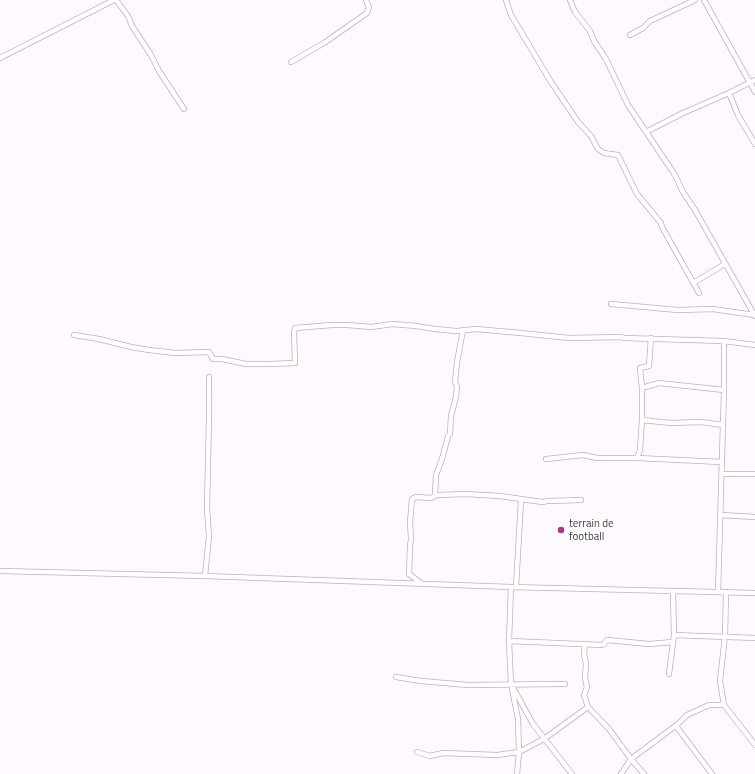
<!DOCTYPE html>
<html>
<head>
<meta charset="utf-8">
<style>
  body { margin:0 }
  canvas { display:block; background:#fef9fe }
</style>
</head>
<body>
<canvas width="755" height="774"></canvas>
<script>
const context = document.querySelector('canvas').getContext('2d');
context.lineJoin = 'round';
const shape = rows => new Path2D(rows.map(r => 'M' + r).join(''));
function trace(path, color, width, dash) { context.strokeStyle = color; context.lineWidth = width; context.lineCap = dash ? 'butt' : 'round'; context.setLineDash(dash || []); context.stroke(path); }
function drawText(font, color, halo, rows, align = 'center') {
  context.font = font + ' "Titillium Web",sans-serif'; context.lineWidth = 3; context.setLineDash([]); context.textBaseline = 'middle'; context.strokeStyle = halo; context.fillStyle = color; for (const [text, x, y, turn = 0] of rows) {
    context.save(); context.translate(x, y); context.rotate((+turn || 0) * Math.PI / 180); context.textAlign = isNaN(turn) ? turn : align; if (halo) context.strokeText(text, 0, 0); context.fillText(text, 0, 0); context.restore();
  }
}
const street = shape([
  [116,0,128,16,132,26,151,55,159,71,184,109],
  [506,0,511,15,551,82,578,122,591,136,598,149,604,153,618,155,637,194,661,223,662,227,699,293],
  [570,0,575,12,590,31,594,41,606,59,628,105,675,175,683,192,695,210,755,316],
  [704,0,755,92],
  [630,35,643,28,650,21,695,0],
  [0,58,114,0],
  [291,62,324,43,367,13,369,7,366,0],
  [729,93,738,115,755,144],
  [646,132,683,113,729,93,755,80],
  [693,283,725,264],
  [611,304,678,310,713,309,754,315],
  [74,335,99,339,131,347,149,350,176,353,209,352,213,359,222,359,246,364,269,364,295,363,294,333,295,328,332,325,348,325,371,327,393,324,416,326,435,329,456,331,476,329,521,333,569,338,621,337,624,338,724,341,755,345],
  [642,388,659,383,724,390],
  [642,420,671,423,701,422,723,425],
  [637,458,640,450,642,420,642,388,640,368,649,366,651,338],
  [546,459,583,455,597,458,637,458,722,462],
  [722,474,755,474],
  [435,495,436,475,442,459,448,436,450,434,451,416,456,397,457,387,455,382,457,362,463,330],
  [721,515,755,517],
  [0,571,205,576,511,587,755,593],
  [205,576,209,536,207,509,209,417,209,377],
  [421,583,409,574,410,546,411,539,410,522,412,499,416,497,431,498,437,495,466,494,500,496,542,502,548,501,581,500],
  [511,587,509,641,511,684,533,724,572,774],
  [516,587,521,500],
  [718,592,724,390,724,341],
  [726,592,725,636,720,681,724,705,755,745],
  [674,635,755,638],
  [509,641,603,645,607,640,649,644,673,642],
  [585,644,584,654,586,664,585,678,587,687,584,695,588,707,609,729,631,759,644,774],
  [669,674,674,635,673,591],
  [396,677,421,681,468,685,565,684],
  [512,689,518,719,519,752,517,774],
  [676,726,712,774],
  [417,752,430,756,443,753,497,755,519,752,544,739,588,707],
  [621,774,631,759,678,724,687,715,709,705,724,705]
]);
trace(street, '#c2adc1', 6);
trace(street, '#fff', 4.5);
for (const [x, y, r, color] of [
  [561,530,4,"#ac3488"]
]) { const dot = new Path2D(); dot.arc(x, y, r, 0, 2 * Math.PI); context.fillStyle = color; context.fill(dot); trace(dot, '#fff', 1.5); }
drawText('11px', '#3f363f', '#fff', [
  ["terrain de",569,524],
  ["football",569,537]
], 'left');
</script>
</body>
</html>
